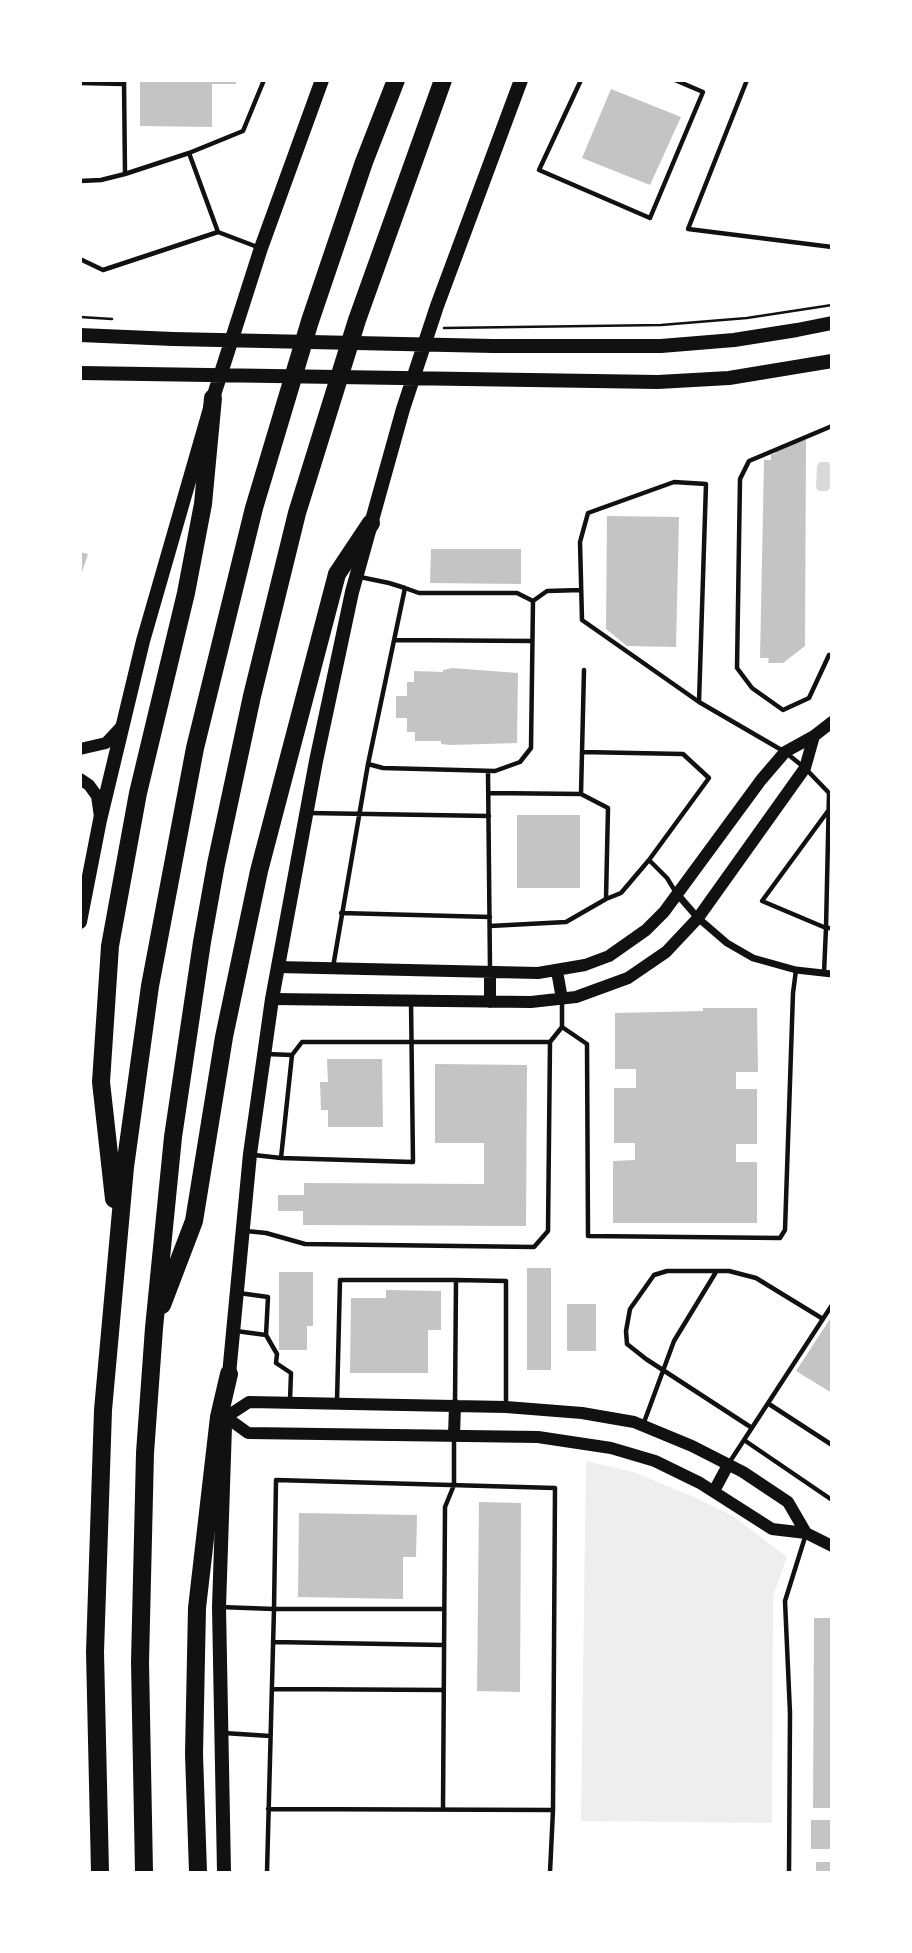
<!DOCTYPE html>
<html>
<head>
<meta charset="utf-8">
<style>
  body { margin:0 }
  #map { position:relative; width:912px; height:1953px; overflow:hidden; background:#fff; font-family:"Noto Sans",sans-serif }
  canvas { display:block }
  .frame { position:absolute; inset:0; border:82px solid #fff; pointer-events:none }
</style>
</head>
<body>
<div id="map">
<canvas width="912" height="1953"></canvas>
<div class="frame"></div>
</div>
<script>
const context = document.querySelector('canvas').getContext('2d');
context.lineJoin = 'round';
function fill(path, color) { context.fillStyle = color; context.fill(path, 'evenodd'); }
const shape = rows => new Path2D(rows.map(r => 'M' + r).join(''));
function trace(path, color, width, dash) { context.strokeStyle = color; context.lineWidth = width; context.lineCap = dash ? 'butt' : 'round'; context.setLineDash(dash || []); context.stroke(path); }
fill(shape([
  [586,1461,633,1472,694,1497,733,1516,787,1557,773,1596,772,1823,581,1821]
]), '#eee');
fill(shape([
  [820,462,828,462,831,465,831,487,827,491,819,491,816,488,817,466]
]), '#d9d9d9');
fill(shape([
  [140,80,236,80,236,84,212,84,212,127,140,126],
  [611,89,681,117,650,185,582,158],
  [799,440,806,440,805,646,783,663,768,663,769,658,760,658,764,460,771,460,771,454,775,454,775,451],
  [607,516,679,517,676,647,627,646,606,629],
  [431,549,521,549,521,584,430,583],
  [80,552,88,554,81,575,80,575],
  [452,668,518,673,517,743,451,745,441,744,441,741,415,741,415,732,407,732,407,718,396,718,396,696,407,696,407,682,414,682,414,671,443,672,443,670],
  [517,815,580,815,580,888,517,888],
  [703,1008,757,1008,758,1072,736,1072,736,1089,757,1089,757,1144,736,1144,736,1162,757,1162,757,1223,613,1223,613,1161,635,1160,635,1143,614,1143,614,1088,636,1088,636,1069,615,1069,615,1013,703,1011],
  [327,1059,382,1059,383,1127,328,1127,328,1110,321,1110,320,1082,328,1082],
  [435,1064,527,1065,526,1226,303,1225,303,1211,278,1211,278,1195,304,1195,304,1183,484,1184,484,1143,435,1143],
  [527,1268,551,1268,551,1370,527,1370],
  [279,1272,313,1272,313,1326,307,1326,307,1350,279,1350],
  [386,1290,441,1291,441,1330,428,1330,428,1373,350,1373,351,1298,386,1298],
  [567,1304,596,1304,596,1351,567,1351],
  [832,1316,832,1393,796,1371],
  [479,1502,521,1503,520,1692,477,1691],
  [299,1513,417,1515,416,1557,403,1557,403,1599,298,1597],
  [814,1618,832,1618,832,1808,813,1808],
  [811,1820,832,1820,832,1849,811,1849],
  [816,1862,832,1862,832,1872,816,1872]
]), '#c4c4c4');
trace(shape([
  [80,317,112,319],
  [444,328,661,325,747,318,832,305]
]), '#111', 2.5);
trace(shape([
  [124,80,125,174],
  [581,80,539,170,650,218,703,92,675,80],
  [747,80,688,229,832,247],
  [80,83,124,84],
  [189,153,218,232],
  [80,181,101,180,125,174,189,153,243,131,264,80],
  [80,259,103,270,218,232,260,248],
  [832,426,749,461,740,479,737,668,752,688,783,710,809,698,829,655,832,655],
  [360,577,389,583,405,588,419,593,517,593,533,601,531,748,520,762,495,771,383,768,368,764,405,588],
  [533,601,547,591,581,590],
  [394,640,532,641],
  [699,702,582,620,580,542,588,513,674,482,706,484,699,702,785,752,805,768,829,793,826,928,832,928],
  [582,752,683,754,709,778,649,860],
  [488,771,490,969],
  [489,793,581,794,608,808,606,899,621,893,649,860,667,878,675,891],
  [581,794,584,670],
  [309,813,489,816],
  [341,913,490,917],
  [490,926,566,922,606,899],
  [333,967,368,764],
  [824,973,826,928,762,901,828,811],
  [562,1000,562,1027,587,1044,588,1236,780,1238,785,1230,793,993,796,970],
  [266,1054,292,1055,302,1042,550,1042,562,1027],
  [292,1055,281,1158,413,1162,411,1001],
  [254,1155,281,1158],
  [246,1231,266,1233,305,1244,534,1247,548,1231,550,1042],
  [236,1331,266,1335,268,1297,239,1293],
  [266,1335,277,1354,276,1363,291,1373,290,1400],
  [337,1401,340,1280,456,1280],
  [769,1404,832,1445],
  [455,1405,456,1280,506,1281,506,1406],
  [643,1425,674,1341,716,1272],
  [752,1428,646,1359,627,1344,626,1331,630,1309,654,1275,667,1271,729,1271,756,1278,823,1319],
  [744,1440,832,1500],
  [729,1463,832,1305],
  [220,1607,274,1609,276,1480,555,1488,553,1810,550,1872],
  [273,1642,443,1645],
  [272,1689,444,1690],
  [224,1733,270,1736],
  [268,1809,553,1810],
  [443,1809,445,1507,454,1485,454,1437],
  [267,1872,274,1609,444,1609],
  [789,1872,790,1713,785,1601,806,1534]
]), '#111', 4.5);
trace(shape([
  [678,895,698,918,727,943,753,958,796,970,832,974]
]), '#111', 7);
trace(shape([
  [80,749,106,743,120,728],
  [80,779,89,785,97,796,100,817],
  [278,967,538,973,585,965,609,956,646,930,664,912,761,780,785,752,814,736,832,722],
  [557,971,562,999],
  [272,999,531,1002,576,997,628,978,666,952,698,918,805,768,814,736],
  [490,1002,490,972],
  [454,1436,455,1405],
  [714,1491,728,1465],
  [806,1533,788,1502,743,1472,692,1446,634,1422,582,1413,506,1407,249,1402,226,1417,248,1433,538,1437,611,1448,655,1461,700,1483,772,1529,806,1533,832,1546]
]), '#111', 12);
trace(shape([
  [80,335,173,339,493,346,661,346,734,340,797,330,832,323],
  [80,373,658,382,729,378,832,361],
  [80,922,100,820,143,641,213,398,261,248,322,80],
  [228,1385,250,1154,272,999,316,761,352,592,403,409,437,306,521,80],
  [224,1872,219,1607,225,1426]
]), '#111', 14);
trace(shape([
  [114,1199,101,1082,110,946,138,793,186,593,203,504,213,398],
  [162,1305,194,1221,224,1037,259,871,337,574,371,523],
  [100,1872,95,1652,103,1410,125,1167,150,986,195,748,254,508,310,321,364,162,396,80],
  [144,1872,140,1662,145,1453,154,1328,173,1137,202,942,216,864,252,696,297,513,357,320,443,80],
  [198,1872,194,1754,197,1608,219,1417,229,1374]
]), '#111', 18);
</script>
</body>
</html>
